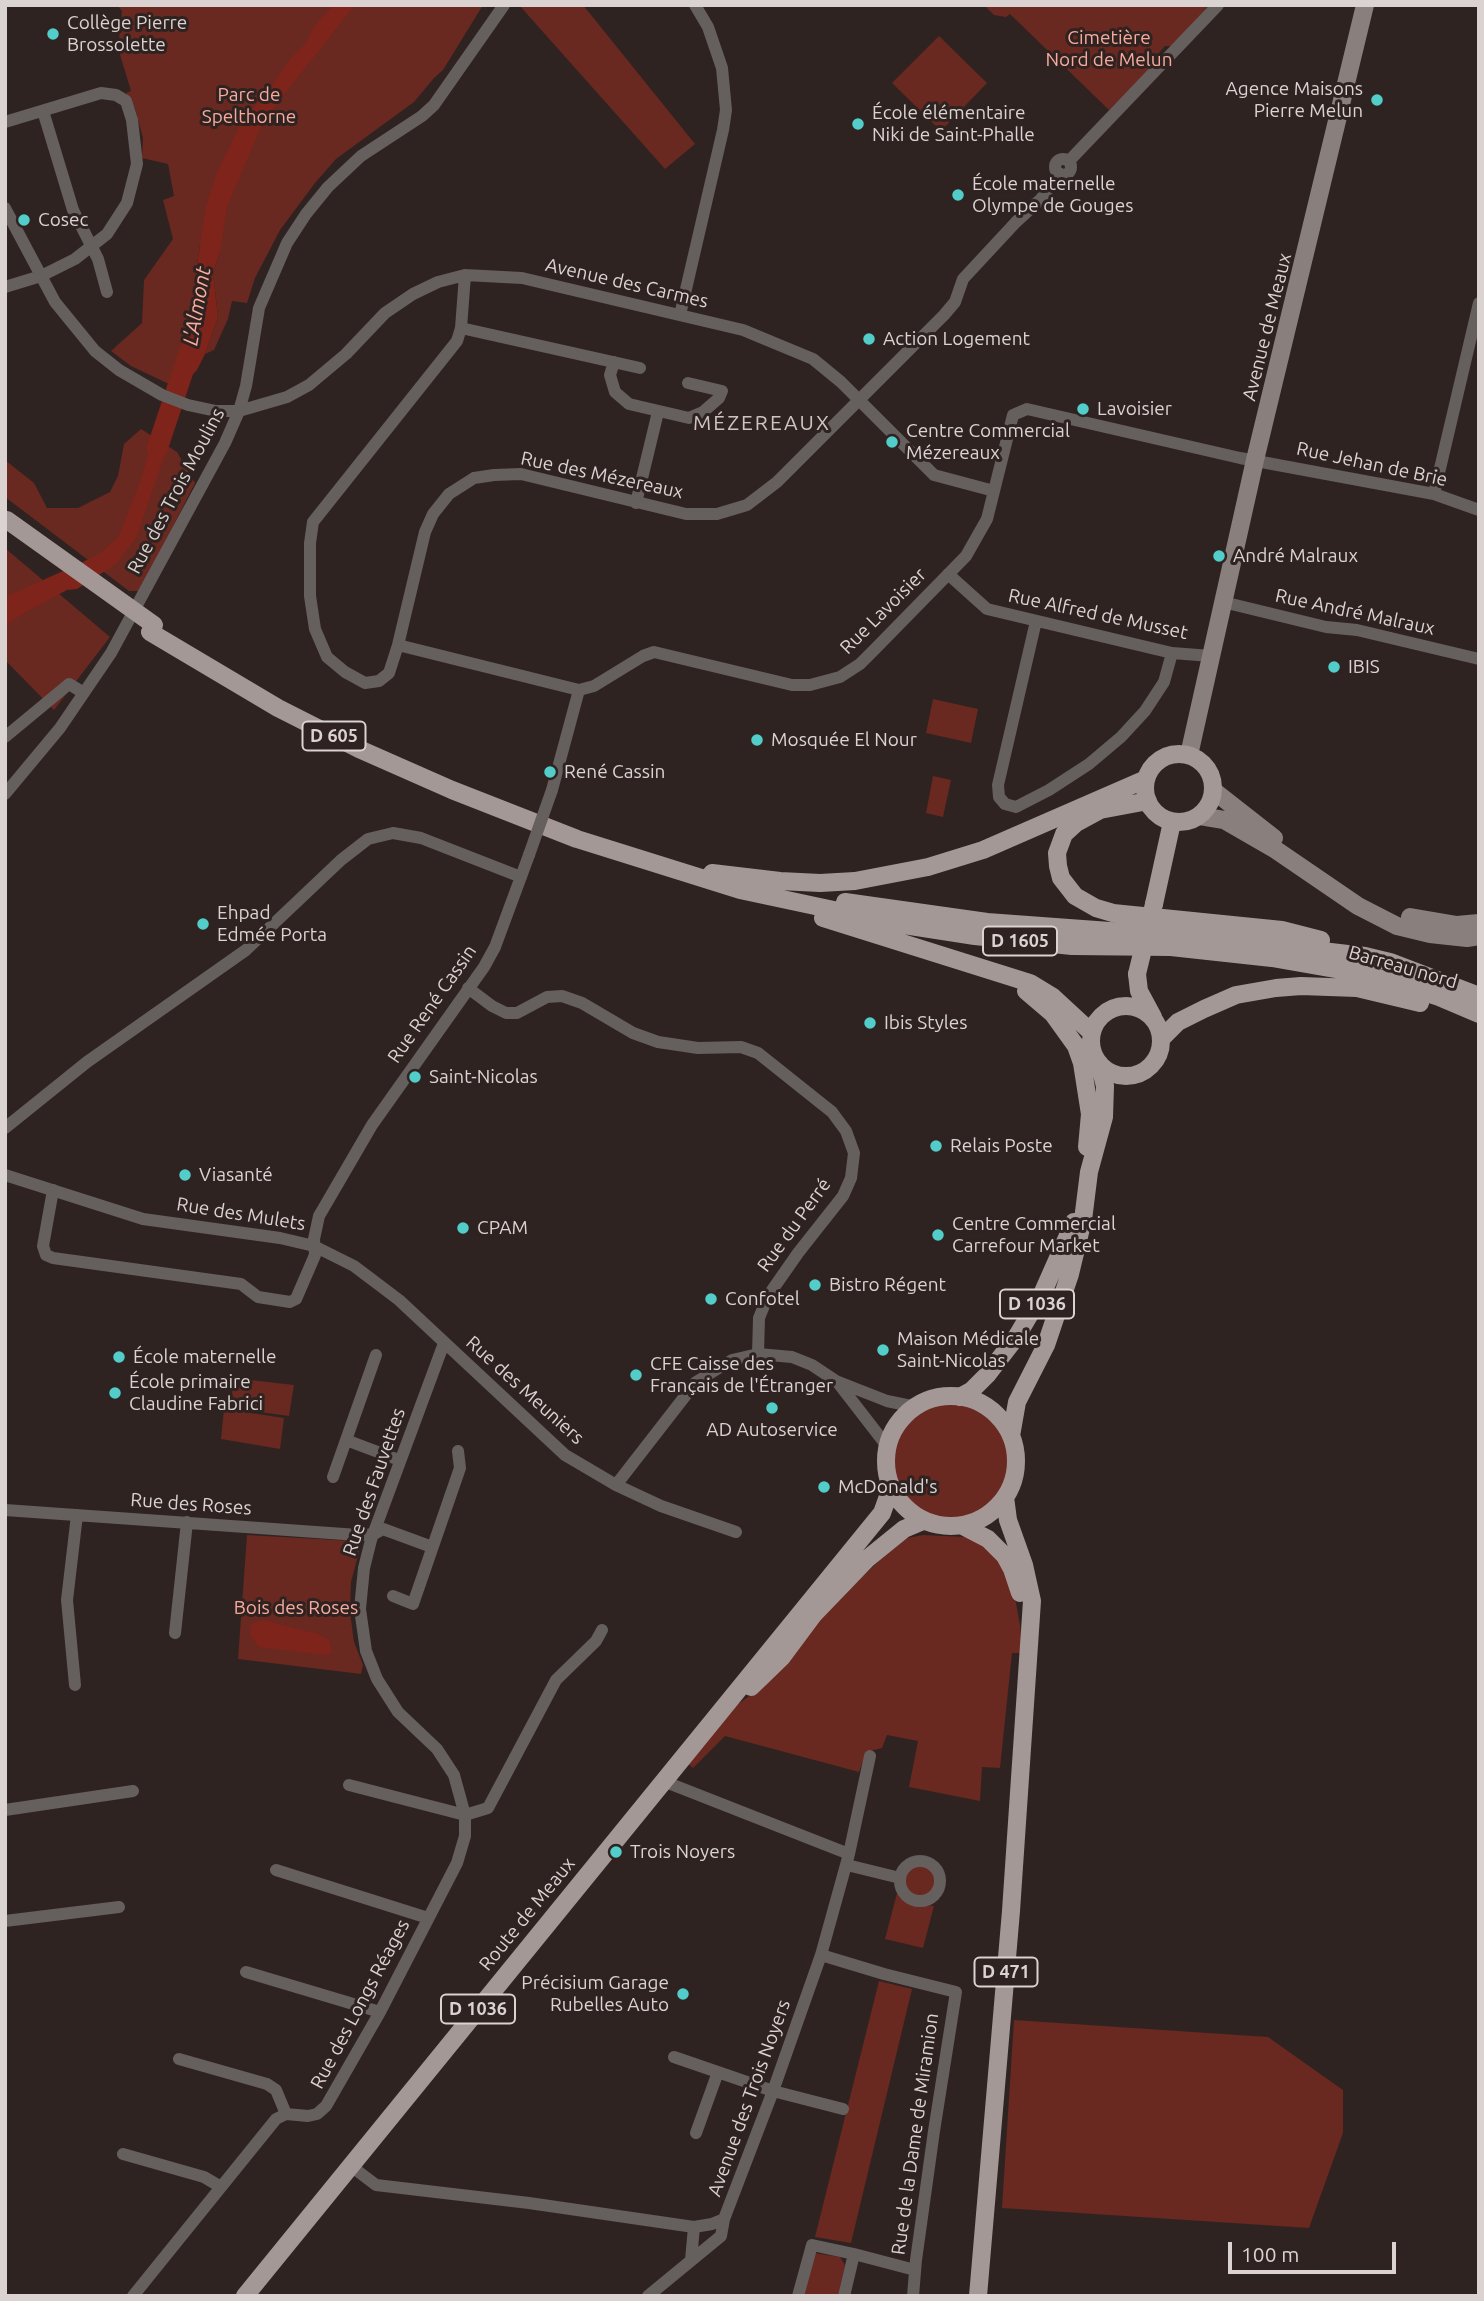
<!DOCTYPE html>
<html>
<head>
<meta charset="utf-8">
<style>
  body { margin:0 }
  #map { position:relative; width:1484px; height:2301px; overflow:hidden; background:#2e2321; font-family:Ubuntu,sans-serif }
  canvas { display:block }
  .frame { position:absolute; inset:0; border:7px solid #dad3d1; pointer-events:none }
  .scale { position:absolute; left:1228px; top:2242px; width:168px; height:32px; box-sizing:border-box; border:4px solid #dad3d1; border-top:0; padding-left:9px; font-size:21px; line-height:24px; white-space:nowrap; color:#dad3d1; -webkit-text-stroke:5px #2e2321; paint-order:stroke }
</style>
</head>
<body>
<div id="map">
<canvas width="1484" height="2301"></canvas>
<div class="frame"></div>
<div class="scale">100 m</div>
</div>
<script>
const context = document.querySelector('canvas').getContext('2d');
context.lineJoin = 'round';
function fill(path, color) { context.fillStyle = color; context.fill(path, 'evenodd'); }
const shape = rows => new Path2D(rows.map(r => 'M' + r).join(''));
function trace(path, color, width, dash) { context.strokeStyle = color; context.lineWidth = width; context.lineCap = dash ? 'butt' : 'round'; context.setLineDash(dash || []); context.stroke(path); }
function drawText(font, color, halo, rows, align = 'center') {
  context.font = font + ' Ubuntu,sans-serif'; context.lineWidth = 6; context.setLineDash([]); context.textBaseline = 'middle'; context.strokeStyle = halo; context.fillStyle = color; for (const [text, x, y, turn = 0] of rows) {
    context.save(); context.translate(x, y); context.rotate((+turn || 0) * Math.PI / 180); context.textAlign = isNaN(turn) ? turn : align; if (halo) context.strokeText(text, 0, 0); context.fillText(text, 0, 0); context.restore();
  }
}
fill(shape([
  [117,5,483,5,443,70,434,78,414,102,336,159,315,183,280,230,255,278,247,303,232,301,228,319,214,350,205,354,218,317,213,273,220,252,200,245,187,329,179,351,173,386,131,366,111,351,142,323,144,280,173,239,163,200,174,196,168,164,142,158,143,138,135,109,126,93,131,91,118,48,122,11],
  [519,5,583,5,695,144,665,169],
  [984,5,1209,5,1173,46,1165,46,1158,54,1159,61,1109,110,1010,14,1006,17,994,15],
  [939,36,987,83,941,131,892,83],
  [141,429,177,452,195,483,140,591,129,591,5,497,5,460,34,483,47,508,78,508,110,492,118,476,124,444],
  [5,548,110,637,54,710,5,660],
  [933,699,978,709,971,743,926,733],
  [933,776,951,780,943,817,926,813],
  [233,1378,294,1385,289,1416,231,1408],
  '893 1462a58 58 0 1 1 116 0a58 58 0 1 1-116 0Z',
  [224,1409,284,1418,280,1449,221,1439],
  [247,1535,354,1541,360,1548,351,1582,350,1612,354,1642,363,1665,361,1674,238,1659],
  [923,1535,966,1537,985,1545,1003,1566,1014,1592,1020,1625,1022,1653,1012,1653,1000,1768,982,1767,980,1801,909,1787,918,1741,887,1735,882,1748,866,1752,859,1772,725,1736,693,1768,686,1762,738,1704,755,1692,820,1617,881,1559,907,1538],
  '905 1881a15 15 0 1 1 30 0a15 15 0 1 1-30 0Z',
  [897,1893,910,1903,934,1906,923,1948,885,1939],
  [879,1981,912,1989,851,2243,815,2237],
  [1014,2020,1268,2037,1343,2090,1343,2133,1309,2228,1002,2208],
  [814,2253,840,2257,845,2265,838,2296,802,2296]
]), '#692820');
fill(shape([
  [333,5,355,5,282,97,259,131,227,207,220,252,213,273,218,317,205,354,197,370,187,380,176,375,179,351,187,329,206,207,216,175,242,121,270,89,290,59,306,43,313,28],
  [162,422,172,422,172,434,136,538,116,564,77,589,67,590,24,613,5,626,5,597,81,563,102,552,119,536,141,479,150,447],
  [263,1620,318,1634,329,1640,332,1652,326,1655,259,1647,250,1635,251,1624]
]), '#7f241a');
trace(shape([
  [157,449,190,350]
]), '#7f241a', 21);
trace(shape([
  [43,111,73,210,98,259,107,292],
  [5,122,101,93,116,95,126,101,132,120,137,164,127,203,107,234,75,259,41,276,5,287],
  '1055 167a8 8 0 1 1 16 0a8 8 0 1 1-16 0Z',
  [1069,161,1218,5],
  [5,208,55,302,95,351,119,370,162,395,188,405,216,411,239,411,287,397,309,385,346,354,385,313,413,294,438,282,465,275,522,278,743,330,813,359,841,382,934,475,994,491],
  [465,275,461,328,457,341,313,522,310,543,310,596,315,629,327,657,345,672,365,683,379,681,389,673,398,645,425,532,433,514,449,494,474,478,494,475,521,474,686,514,717,514,747,505,777,482,944,315,955,302,963,279,1016,222,1041,199,1059,173],
  [680,315,723,130,726,110,722,68,708,27,695,5],
  [461,328,640,368],
  [614,362,610,375,615,392,629,404,689,418,703,412,719,398,722,391,688,383],
  [1434,494,1479,303],
  [636,503,658,412],
  [948,574,987,609,1172,653,1211,656],
  [1223,602,1326,627,1357,630,1479,659],
  [1036,621,998,785,999,797,1005,804,1016,807,1049,790,1089,764,1121,737,1145,711,1164,682,1172,653],
  [398,645,579,690,594,686,643,656,654,652,792,685,810,685,840,677,860,664,875,649,966,556,987,519,1013,415,1027,409,1240,458,1434,494,1479,510],
  [5,737,69,684,84,693],
  [552,790,579,690],
  [5,794,60,728,111,653,225,443,239,411,246,386,259,308,287,243,306,214,328,187,361,156,422,116,434,105,504,5],
  [468,988,492,1006,506,1013,517,1013,547,997,562,996,582,1003,633,1033,658,1042,698,1048,741,1047,758,1053,832,1112,846,1131,854,1153,851,1178,843,1196,798,1253,768,1296,759,1318,758,1354],
  [5,1128,87,1062,246,950,341,860,368,839,393,833,421,838,521,877],
  [5,1175,143,1219,280,1238,314,1246,354,1266,399,1300,565,1455,616,1485,661,1506,736,1532],
  [53,1190,43,1246,46,1255,53,1258,241,1284,258,1297,290,1302,296,1299,315,1255,314,1239,319,1216,372,1125,484,967,495,947,529,855],
  [839,1384,887,1446],
  [346,1440,399,1460],
  [333,1477,376,1355],
  [616,1485,696,1382,732,1360,758,1354,792,1357,812,1365,836,1381,887,1401,916,1407],
  [5,1510,358,1535,374,1534,383,1529,432,1547],
  [393,1596,413,1604,460,1468,458,1451],
  [175,1633,187,1522],
  [75,1685,67,1600,77,1515],
  [349,1785,465,1815],
  [5,1810,133,1791],
  [465,1815,488,1808,556,1680,596,1641,602,1630],
  [849,1854,870,1756],
  '900 1881a20 20 0 1 1 40 0a20 20 0 1 1-40 0Z',
  [847,1865,900,1878],
  [276,1870,428,1918],
  [5,1921,119,1907],
  [821,1955,884,1974,956,1992,934,2131,916,2260,913,2296],
  [246,1972,380,2012],
  [674,2057,773,2091,843,2109],
  [179,2059,267,2084,276,2090,286,2114],
  [696,2133,718,2072],
  [123,2154,204,2177,221,2187],
  [351,2166,376,2185,529,2203,694,2227,712,2224,724,2219],
  [854,2254,915,2270],
  [691,2260,694,2227],
  [133,2296,276,2119,286,2114,308,2116,317,2114,326,2106,380,2012,457,1863,465,1836,465,1815,454,1775,437,1749,398,1712,377,1679,366,1651,360,1609,364,1568,371,1540,444,1343],
  [648,2296,721,2236,724,2219,773,2091,821,1955,849,1854,663,1781],
  [798,2296,812,2245,854,2254,844,2296]
]), '#655f5e', 12);
trace(shape([
  [1189,755,1255,460,1365,5],
  [1214,791,1274,838],
  [1200,816,1224,820,1276,850,1358,906,1397,926,1430,934,1467,938,1479,936],
  [1410,917,1457,925,1479,923]
]), '#89807e', 18);
trace(shape([
  [150,632,278,708,359,749,452,790,577,839,740,890,904,925,975,936,1072,946,1171,947,1272,958,1369,975,1439,997,1479,1014],
  '1145 788a34 34 0 1 1 68 0a34 34 0 1 1-68 0Z',
  [1148,801,1100,810,1076,823,1064,834,1057,853,1058,866,1061,878,1075,896,1096,908,1113,913,1282,930,1321,940],
  [712,873,780,881,820,883,855,881,928,867,983,850,1146,779],
  [845,902,987,922,1219,939,1365,956,1390,962,1479,996],
  [1154,904,1172,822],
  [823,918,1030,983,1053,997,1092,1033],
  [1137,974,1139,991,1153,1017],
  [1026,991,1053,1014,1076,1046,1082,1063,1090,1114,1087,1147],
  '1091 1041a35 35 0 1 1 70 0a35 35 0 1 1-70 0Z',
  [1162,1038,1178,1022,1204,1009,1236,995,1276,988,1301,986,1357,988,1420,1003],
  '886 1461a65 65 0 1 1 130 0a65 65 0 1 1-130 0Z',
  [960,1397,971,1391,987,1375,1017,1336,1043,1292,1074,1222],
  [1011,1436,1017,1402,1046,1345,1070,1274,1083,1220,1089,1172,1104,1117,1105,1086,1099,1063],
  [963,1526,988,1539,1005,1556,1012,1569,1020,1593],
  [751,1687,782,1657,814,1614,867,1559,904,1529,923,1521],
  [245,2296,882,1513,891,1488],
  [978,2296,1011,1911,1032,1601,1024,1565,1008,1520,1005,1497]
]), '#a49896', 18);
trace(shape([
  [529,855,552,790]
]), '#655f5e', 12);
trace(shape([
  [7,520,154,625],
  [1137,974,1154,904]
]), '#a49896', 18);
for (const [x, y, r, color] of [
  [53,34,7,"#53cdc9"],
  [1377,100,7,"#53cdc9"],
  [858,124,7,"#53cdc9"],
  [958,195,7,"#53cdc9"],
  [24,220,7,"#53cdc9"],
  [869,339,7,"#53cdc9"],
  [1083,409,7,"#53cdc9"],
  [892,442,7,"#53cdc9"],
  [1219,556,7,"#53cdc9"],
  [1334,667,7,"#53cdc9"],
  [757,740,7,"#53cdc9"],
  [550,772,7,"#53cdc9"],
  [203,924,7,"#53cdc9"],
  [870,1023,7,"#53cdc9"],
  [415,1077,7,"#53cdc9"],
  [936,1146,7,"#53cdc9"],
  [185,1175,7,"#53cdc9"],
  [463,1228,7,"#53cdc9"],
  [938,1235,7,"#53cdc9"],
  [815,1285,7,"#53cdc9"],
  [711,1299,7,"#53cdc9"],
  [883,1350,7,"#53cdc9"],
  [119,1357,7,"#53cdc9"],
  [636,1375,7,"#53cdc9"],
  [115,1393,7,"#53cdc9"],
  [772,1408,7,"#53cdc9"],
  [824,1487,7,"#53cdc9"],
  [616,1852,7,"#53cdc9"],
  [683,1994,7,"#53cdc9"]
]) { const dot = new Path2D(); dot.arc(x, y, r, 0, 2 * Math.PI); context.fillStyle = color; context.fill(dot); trace(dot, '#2e2321', 2.5); }
for (const [x, y, w] of [
  [334,736,63],
  [1020,941,74],
  [1037,1304,74],
  [1006,1972,63],
  [478,2009,74]
]) { const box = new Path2D(); box.roundRect(x - w / 2, y - 14.5, w, 29, 5); context.fillStyle = '#2e2321'; context.fill(box); trace(box, '#dad3d1', 2); }
drawText('bold 18px', '#dad3d1', null, [
  ["D 605",334,736],
  ["D 1605",1020,941],
  ["D 1036",1037,1304],
  ["D 471",1006,1972],
  ["D 1036",478,2009]
]);
drawText('19px', '#dad3d1', '#2e2321', [
  ["Collège Pierre",67,23],
  ["Brossolette",67,45],
  ["Agence Maisons",1363,89,"right"],
  ["Pierre Melun",1363,111,"right"],
  ["École élémentaire",872,113],
  ["Niki de Saint-Phalle",872,135],
  ["École maternelle",972,184],
  ["Olympe de Gouges",972,206],
  ["Cosec",38,220],
  ["Action Logement",883,339],
  ["Lavoisier",1097,409],
  ["Centre Commercial",906,431],
  ["Mézereaux",906,453],
  ["André Malraux",1233,556],
  ["IBIS",1348,667],
  ["Mosquée El Nour",771,740],
  ["René Cassin",564,772],
  ["Ehpad",217,913],
  ["Edmée Porta",217,935],
  ["Ibis Styles",884,1023],
  ["Saint-Nicolas",429,1077],
  ["Relais Poste",950,1146],
  ["Viasanté",199,1175],
  ["Centre Commercial",952,1224],
  ["Carrefour Market",952,1246],
  ["CPAM",477,1228],
  ["Bistro Régent",829,1285],
  ["Confotel",725,1299],
  ["Maison Médicale",897,1339],
  ["Saint-Nicolas",897,1361],
  ["École maternelle",133,1357],
  ["CFE Caisse des",650,1364],
  ["Français de l'Étranger",650,1386],
  ["École primaire",129,1382],
  ["Claudine Fabrici",129,1404],
  ["AD Autoservice",772,1430,"center"],
  ["McDonald's",838,1487],
  ["Trois Noyers",630,1852],
  ["Précisium Garage",669,1983,"right"],
  ["Rubelles Auto",669,2005,"right"]
], 'left');
drawText('19px', '#f7a99c', '#2e2321', [
  ["Cimetière",1109,38],
  ["Nord de Melun",1109,60],
  ["Parc de",249,95],
  ["Spelthorne",249,117],
  ["Bois des Roses",296,1608]
]);
drawText('19px', '#dad3d1', '#2e2321', [
  ["Avenue des Carmes",627,283,13],
  ["Avenue de Meaux",1267,327,-76],
  ["Rue Jehan de Brie",1372,464,12],
  ["Rue des Mézereaux",602,475,12],
  ["Rue des Trois Moulins",176,491,-62],
  ["Rue Lavoisier",883,611,-45],
  ["Rue André Malraux",1355,612,12],
  ["Rue Alfred de Musset",1098,614,12],
  ["Barreau nord",1403,967,16],
  ["Rue René Cassin",432,1004,-55],
  ["Rue des Mulets",241,1214,9],
  ["Rue du Perré",794,1225,-54],
  ["Rue des Meuniers",525,1390,42],
  ["Rue des Fauvettes",374,1482,-71],
  ["Rue des Roses",191,1504,4],
  ["Route de Meaux",527,1914,-51],
  ["Rue des Longs Réages",360,2004,-62],
  ["Avenue des Trois Noyers",749,2098,-70],
  ["Rue de la Dame de Miramion",915,2134,-82]
]);
drawText('italic 21px', '#fbada0', '#2e2321', [
  ["L'Almont",197,306,-80]
]);
context.letterSpacing = '2px';
drawText('21px', '#d2c3c0', '#2e2321', [
  ["MÉZEREAUX",762,423]
]);
context.letterSpacing = '0px';
</script>
</body>
</html>
